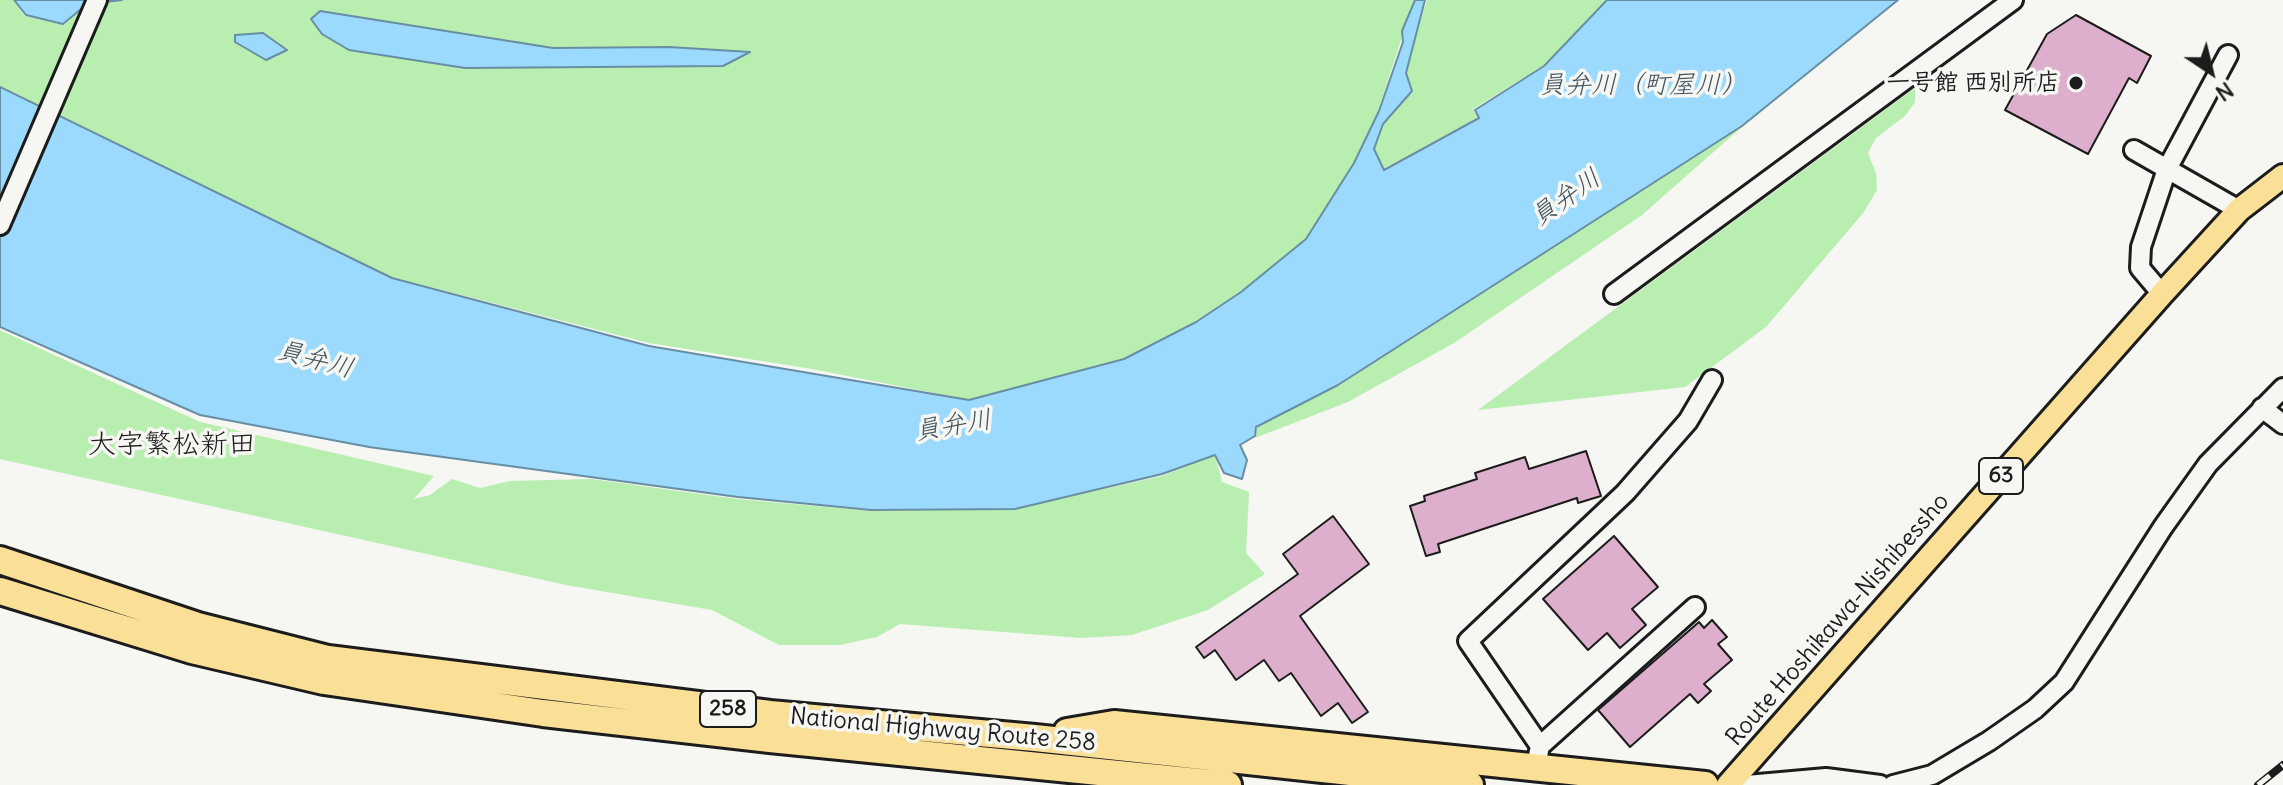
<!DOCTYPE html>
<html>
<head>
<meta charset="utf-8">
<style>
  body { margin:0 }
  #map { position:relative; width:2283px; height:785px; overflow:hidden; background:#f6f6f2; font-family:Delius,sans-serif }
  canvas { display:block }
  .north { position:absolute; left:2171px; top:32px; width:80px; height:80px; -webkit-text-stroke:6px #f6f6f2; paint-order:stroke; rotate:145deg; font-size:22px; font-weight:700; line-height:32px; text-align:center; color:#1c1c1c }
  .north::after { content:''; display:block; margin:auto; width:28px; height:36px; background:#1c1c1c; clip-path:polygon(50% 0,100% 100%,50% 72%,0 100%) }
</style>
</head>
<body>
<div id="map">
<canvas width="2283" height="785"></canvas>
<div class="north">N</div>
</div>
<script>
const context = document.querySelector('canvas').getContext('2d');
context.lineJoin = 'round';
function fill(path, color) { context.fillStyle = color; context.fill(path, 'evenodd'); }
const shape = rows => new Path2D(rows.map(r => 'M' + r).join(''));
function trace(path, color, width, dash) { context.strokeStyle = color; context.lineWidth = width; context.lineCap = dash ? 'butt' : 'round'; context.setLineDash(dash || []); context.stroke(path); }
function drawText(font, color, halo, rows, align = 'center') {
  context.font = font + ' Delius,"Klee One",sans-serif'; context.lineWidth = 7; context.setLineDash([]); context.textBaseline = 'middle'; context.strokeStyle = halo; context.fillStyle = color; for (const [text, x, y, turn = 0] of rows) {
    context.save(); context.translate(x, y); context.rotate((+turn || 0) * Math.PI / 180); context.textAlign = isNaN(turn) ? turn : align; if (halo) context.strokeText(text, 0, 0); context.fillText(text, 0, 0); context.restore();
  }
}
fill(shape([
  [0,0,13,0,25,16,64,25,87,4,124,0,1414,0,1378,111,1354,163,1307,238,1240,292,1197,320,1124,358,969,400,812,369,649,343,391,277,0,86],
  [1427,0,1607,0,1544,65,1473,109,1477,118,1383,169,1374,149,1384,124,1412,90,1405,72],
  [1915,88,1915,102,1905,116,1876,138,1868,153,1876,173,1877,190,1864,212,1766,327,1685,387,1478,410],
  [1743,126,1642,215,1454,343,1348,402,1255,438,1257,427,1340,385,1520,265],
  [0,330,200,422,434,476,414,499,430,495,452,479,480,488,510,481,591,479,737,499,871,511,1016,509,1162,476,1215,455,1222,482,1249,492,1246,553,1265,574,1208,610,1132,635,1081,638,900,624,877,637,840,645,779,645,712,610,566,585,0,459]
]), '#b8eeaf');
const water = shape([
  [14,0,122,0,87,4,63,24,26,15,14,0],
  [1415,0,1425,0,1406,73,1412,91,1383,124,1374,149,1384,170,1479,118,1475,110,1544,66,1607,0,1898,0,1742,126,1338,385,1256,427,1255,436,1240,445,1247,460,1242,479,1224,473,1215,455,1162,474,1015,509,871,510,738,497,369,447,200,415,0,327,0,87,392,278,649,346,969,400,1124,359,1196,322,1241,292,1306,239,1354,163,1379,111,1403,42,1402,31,1415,0],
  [320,11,553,48,669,47,750,52,723,66,465,68,349,50,322,34,311,19,320,11],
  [263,33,287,50,266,60,235,42,235,35,263,33]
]);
fill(water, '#9bdafd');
trace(water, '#688ea3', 2);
const building = shape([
  [2076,15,2151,56,2137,83,2129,78,2088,154,2005,110,2047,34,2076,15],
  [1586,451,1601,496,1578,503,1577,498,1438,544,1440,552,1426,556,1410,506,1425,501,1424,496,1477,479,1475,473,1525,457,1529,469,1586,451],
  [1333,516,1369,564,1300,616,1368,712,1352,723,1338,703,1321,716,1291,673,1279,681,1264,660,1236,680,1215,650,1204,658,1196,647,1298,574,1283,554,1333,516],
  [1614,536,1658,587,1632,609,1646,625,1620,648,1607,633,1588,650,1543,599,1614,536],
  [1712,620,1727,637,1718,644,1732,660,1704,684,1711,691,1698,703,1690,694,1630,747,1598,710,1699,622,1704,628,1712,620]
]);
fill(building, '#deaecd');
trace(building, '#1c1c1c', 2);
const minor = shape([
  [2134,150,2239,210],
  [0,225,97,0],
  [1614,294,2013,0],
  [2162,294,2140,268,2141,247,2167,169,2228,55],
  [2262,408,2283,424],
  [1540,746,1468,641,1625,493,1688,421,1712,380],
  [1538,756,1540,746,1695,607],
  [1747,785,1826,778,1880,785],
  [1893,785,1932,775,1989,741,2035,709,2064,682,2163,527,2208,464,2283,388]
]);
const major = shape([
  [1728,785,2162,294,2239,210,2283,176]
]);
const highway = shape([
  [0,560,198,626,328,659,770,714,1035,738,1470,785],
  [0,591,192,650,324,681,543,713,770,739,1228,785],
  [1067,732,1114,724,1705,785]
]);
trace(minor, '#1c1c1c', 24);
trace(major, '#1c1c1c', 28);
trace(highway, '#1c1c1c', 32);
trace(minor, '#f6f6f2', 18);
trace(major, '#fadf96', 22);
trace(highway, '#fadf96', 26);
const rail = shape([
  [2258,785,2283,765]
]);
trace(rail, '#1c1c1c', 8);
trace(rail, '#f6f6f2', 5, [15]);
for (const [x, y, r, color] of [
  [2076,83,8,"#1c1c1c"]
]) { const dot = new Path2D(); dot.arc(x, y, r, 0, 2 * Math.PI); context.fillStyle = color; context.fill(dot); trace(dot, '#f6f6f2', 3); }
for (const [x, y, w] of [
  [2001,476,44],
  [728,709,56]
]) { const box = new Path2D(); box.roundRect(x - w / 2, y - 18, w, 36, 6); context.fillStyle = '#f6f6f2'; context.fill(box); trace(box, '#1c1c1c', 2); }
drawText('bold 22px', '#1c1c1c', null, [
  ["63",2001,476],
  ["258",728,709]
]);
drawText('bold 24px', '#1c1c1c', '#f6f6f2', [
  ["一号館 西別所店",2060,83]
], 'right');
drawText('24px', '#1c1c1c', '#f6f6f2', [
  ["Route Hoshikawa-Nishibessho",1838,620,-49],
  ["National Highway Route 258",943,730,5]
]);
drawText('italic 26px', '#425560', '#f6f6f2', [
  ["員弁川（町屋川）",1643,86],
  ["員弁川",1566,198,-35],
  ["員弁川",315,360,15],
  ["員弁川",953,426,-9]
]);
drawText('28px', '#1c1c1c', '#f6f6f2', [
  ["大字繁松新田",172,445]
]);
</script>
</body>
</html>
